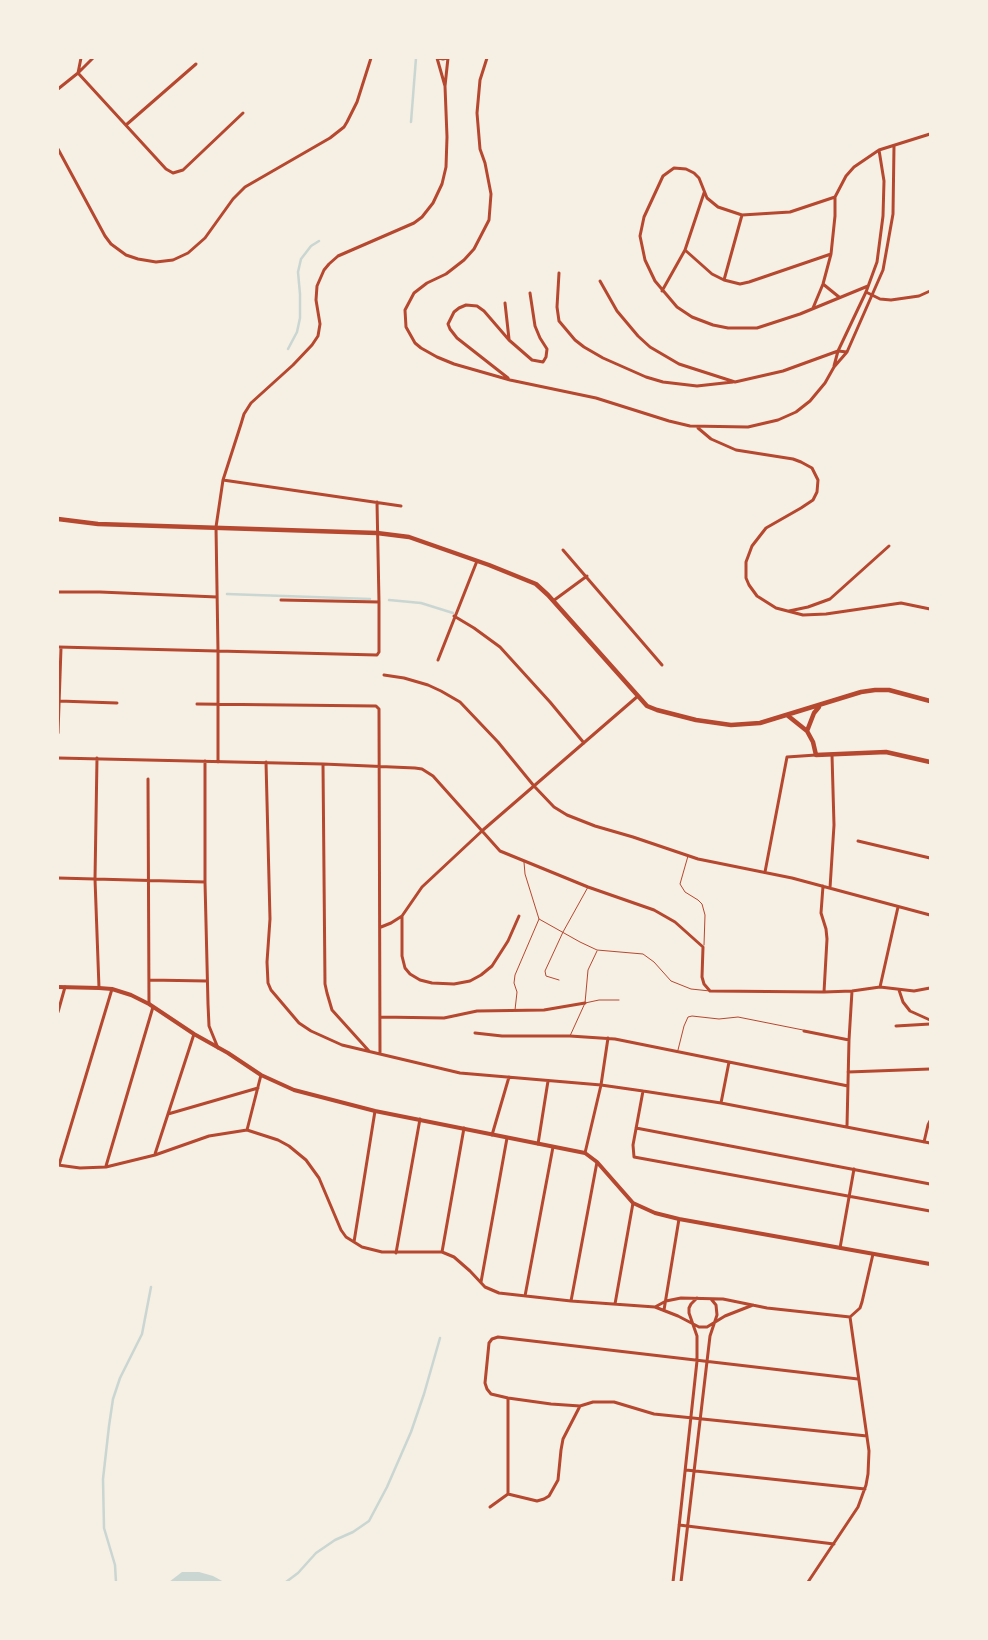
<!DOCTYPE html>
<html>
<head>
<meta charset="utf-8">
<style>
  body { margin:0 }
  #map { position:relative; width:988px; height:1640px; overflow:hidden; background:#f6efe4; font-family:Karla,sans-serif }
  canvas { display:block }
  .frame { position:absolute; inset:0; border:59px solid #f6efe4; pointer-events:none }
</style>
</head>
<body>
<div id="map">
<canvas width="988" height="1640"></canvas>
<div class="frame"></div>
</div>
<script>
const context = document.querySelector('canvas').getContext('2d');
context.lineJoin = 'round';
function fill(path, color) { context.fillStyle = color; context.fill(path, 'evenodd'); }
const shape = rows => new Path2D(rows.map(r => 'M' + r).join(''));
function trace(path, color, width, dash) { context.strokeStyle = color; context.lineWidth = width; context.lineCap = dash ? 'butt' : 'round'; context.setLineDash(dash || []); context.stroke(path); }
fill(shape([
  [182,1572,199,1572,213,1576,224,1582,169,1582]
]), '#c9d6d2');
trace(shape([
  [411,122,416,58],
  [288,349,297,332,300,318,300,294,298,272,301,259,311,246,319,241],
  [227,594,370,599],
  [389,600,421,603,453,613],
  [116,1582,115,1565,104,1528,103,1479,109,1426,113,1399,120,1378,142,1334,151,1287],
  [286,1582,298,1573,316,1553,335,1540,353,1532,369,1521,387,1487,411,1432,424,1394,440,1338]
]), '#c9d6d2', 2.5);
trace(shape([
  [688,856,680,884,685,892,698,900,702,904,705,915,704,945],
  [539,919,580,942,597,950,643,954,654,962,671,981,691,989,710,991],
  [559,980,546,976,545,971,563,932,588,887],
  [585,1003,599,1000,619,1000],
  [515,1010,517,992,514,983,515,975,539,919,525,874,524,862],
  [570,1036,585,1003,588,970,597,951],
  [678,1050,684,1026,688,1017,692,1016,719,1019,738,1017,803,1030]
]), '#b5482f', 1);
trace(shape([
  [81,58,78,73,166,169,173,173,183,170,243,113],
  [437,58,445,86,448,58],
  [438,58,443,59,447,58],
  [487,58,480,80,477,113,480,149,485,163,491,194,489,220,474,249,464,260,446,274,427,283,414,293,405,310,406,327,415,343,421,348,437,357,454,364,510,380,596,398,669,421,690,426,748,427,778,420,796,412,810,401,825,383,834,367,847,352,883,270,893,214,894,146],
  [58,89,78,73,93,58],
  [126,125,196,64],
  [58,149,105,236,111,244,126,255,138,259,156,262,173,260,188,253,205,238,233,199,245,187,330,138,344,127,347,122,357,102,371,58],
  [835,197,790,212,742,215,718,207,707,198,699,178,694,173,686,169,674,168,663,176,644,217,640,236,645,260,655,281,677,307,692,317,713,325,728,328,757,328,800,314,868,286],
  [685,250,712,274,724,280,740,284,749,282,831,254],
  [559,273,557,307,559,321,575,340,584,347,603,358,646,377,663,382,697,386,733,382],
  [724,280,742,215],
  [600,281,617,311,638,336,650,347,679,364,735,382,783,371,838,351,847,352],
  [823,284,839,297],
  [662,291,685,250,704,193],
  [866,292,880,299,891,300,919,296,930,291],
  [505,303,509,339],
  [813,308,823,284,831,254,835,216,835,197,846,176,854,167,879,150,930,134],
  [834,366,838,351,866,292,877,262,883,216,884,181,879,150],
  [508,378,457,338,450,329,448,324,454,312,459,308,466,305,477,306,484,311,509,340,532,360,543,362,546,357,547,349,540,338,535,326,530,293],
  [698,428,711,439,736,450,793,459,801,462,812,468,818,480,817,492,813,500,801,508,766,528,752,546,746,562,746,578,749,585,757,596,776,608,803,615,826,614,901,603,930,609],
  [223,480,401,506],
  [563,550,662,665],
  [58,592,100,592,217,597],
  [281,600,379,602],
  [553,601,587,576],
  [789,611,808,607,830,599,889,546],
  [454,616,474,628,500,647,550,702,584,743],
  [58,647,377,655,379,652,379,602,377,502],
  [438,660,477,561],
  [384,675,404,678,428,685,441,691,460,702,498,742,534,786,554,807,567,815,595,826,633,837,698,859,792,878,930,915],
  [59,701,117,703],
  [197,704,376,706,379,709,380,1054],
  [58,733,61,648],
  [58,758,323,764,415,768,422,769,433,776,500,851,588,887,654,910,675,922,703,947,702,977,704,984,710,991,824,992,852,991,880,987,914,991,930,988],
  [97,758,95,879,99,988],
  [205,761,205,882,208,1004,209,1026,218,1048],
  [218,762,218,651,216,527,223,480,241,424,244,414,251,403,293,365,312,345,318,336,320,324,316,300,317,286,324,270,329,264,338,256,414,223,422,217,433,203,442,184,446,167,447,137,445,86],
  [266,762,270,919,267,962,268,983,271,990,299,1023,311,1031,342,1045,460,1073,601,1085,643,1091,721,1103,930,1143],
  [323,764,325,984,327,993,332,1010,369,1051],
  [148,779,149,1004],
  [858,841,930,858],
  [765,872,787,757,816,755],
  [58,878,205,882],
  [823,886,821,913,826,929,827,939,824,992],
  [830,888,834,825,832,755],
  [402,916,402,956,405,968,410,974,420,980,432,983,454,984,470,981,481,975,492,966,508,941,519,916],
  [381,927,391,923,402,916,422,887,483,830,638,696],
  [149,980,207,981],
  [880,987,898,907],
  [899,990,903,1002,910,1011,930,1020],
  [58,1012,65,987],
  [380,1017,444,1018,477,1011,544,1010,585,1003],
  [896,1026,930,1024],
  [804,1031,849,1040],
  [475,1033,502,1036,570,1036,615,1039,848,1086],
  [848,1072,930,1069],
  [643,1091,633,1145,634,1157,930,1211],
  [721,1103,729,1062],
  [168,1114,258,1088],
  [847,1126,849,1040,852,991],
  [636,1128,930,1184],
  [247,1130,261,1075],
  [492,1135,509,1077],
  [924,1142,928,1125,930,1121],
  [538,1144,548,1081],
  [585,1153,601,1085,608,1038],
  [155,1154,194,1034],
  [58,1165,80,1168,106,1167,155,1155,209,1136,247,1130,278,1140,289,1146,306,1160,319,1178,341,1230,346,1237,362,1247,382,1252,442,1252,454,1257,470,1271,485,1287,499,1293,571,1301,655,1307,678,1316,699,1327,707,1327,725,1316,753,1305],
  [59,1165,112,989],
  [106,1166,153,1007],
  [354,1242,375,1111],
  [840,1248,854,1169],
  [442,1252,464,1128],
  [396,1253,420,1119],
  [481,1282,507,1138],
  [525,1296,553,1147],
  [571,1301,597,1162],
  [615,1304,633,1203],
  [655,1307,666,1301,681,1298,723,1299,767,1308,850,1317],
  [664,1310,679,1219],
  [850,1317,860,1308,862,1302,873,1254],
  [858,1379,498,1337,492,1339,489,1343,485,1383,487,1389,491,1394,508,1398,551,1404,580,1406,593,1402,614,1402,654,1414,867,1436],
  [686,1470,865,1489],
  [508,1494,508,1398],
  [490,1507,508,1494,537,1501,544,1499,549,1496,558,1480,561,1450,563,1439,580,1406],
  [679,1525,834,1544],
  [673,1582,697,1361,697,1336,689,1313,689,1308,691,1304,697,1298],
  [681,1582,710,1336,717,1315,716,1305,711,1299],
  [808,1582,858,1507,866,1485,868,1474,869,1451,850,1317]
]), '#b5482f', 3);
trace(shape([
  [58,987,99,988,112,989,131,995,149,1004,194,1034,228,1053,261,1075,294,1090,375,1111,585,1153,597,1162,633,1203,655,1213,679,1219,930,1264]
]), '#b5482f', 4);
trace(shape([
  [58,519,98,524,377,533,409,537,489,565,536,584,548,595,647,706,657,710,696,720,731,725,760,723,861,692,875,690,889,690,930,701],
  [819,707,814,713,807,731,813,742,816,755,886,752,930,762],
  [787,715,807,731]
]), '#b5482f', 4.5);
</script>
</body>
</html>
